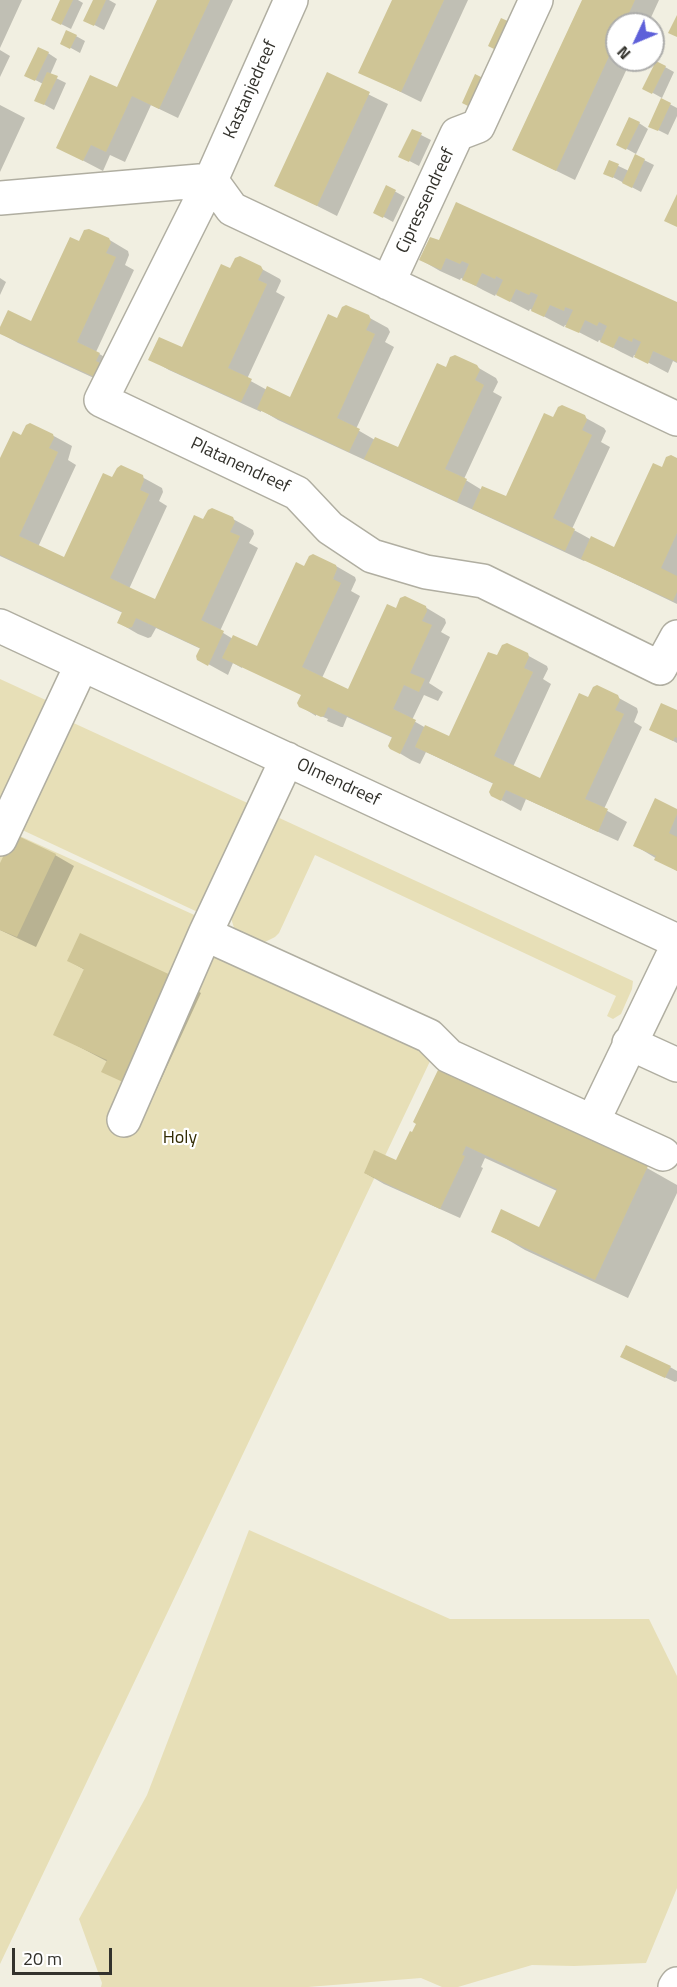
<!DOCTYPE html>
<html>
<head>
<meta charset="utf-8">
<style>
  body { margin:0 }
  #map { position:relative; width:677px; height:1987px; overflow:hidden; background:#f1efe1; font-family:"Titillium Web",sans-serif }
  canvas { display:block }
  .north { position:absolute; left:605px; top:12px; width:60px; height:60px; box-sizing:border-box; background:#fff; border:2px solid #adadab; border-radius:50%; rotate:226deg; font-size:16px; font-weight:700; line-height:24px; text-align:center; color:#33322c }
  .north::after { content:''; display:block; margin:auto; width:21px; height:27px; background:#5e60d9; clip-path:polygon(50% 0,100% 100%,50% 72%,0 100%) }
  .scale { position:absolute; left:12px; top:1948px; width:100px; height:27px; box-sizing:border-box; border:3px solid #33322c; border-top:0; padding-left:8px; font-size:18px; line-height:21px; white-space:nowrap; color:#33322c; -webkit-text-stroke:4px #fff; paint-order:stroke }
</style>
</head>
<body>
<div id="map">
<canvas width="677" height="1987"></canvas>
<div class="north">N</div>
<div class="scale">20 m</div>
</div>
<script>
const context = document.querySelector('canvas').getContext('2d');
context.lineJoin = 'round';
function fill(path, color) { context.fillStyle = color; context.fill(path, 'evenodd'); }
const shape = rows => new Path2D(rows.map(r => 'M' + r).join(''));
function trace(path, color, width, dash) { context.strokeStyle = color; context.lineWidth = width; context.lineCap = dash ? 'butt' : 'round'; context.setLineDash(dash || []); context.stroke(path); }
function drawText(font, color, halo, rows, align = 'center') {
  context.font = font + ' "Titillium Web",sans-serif'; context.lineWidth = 4.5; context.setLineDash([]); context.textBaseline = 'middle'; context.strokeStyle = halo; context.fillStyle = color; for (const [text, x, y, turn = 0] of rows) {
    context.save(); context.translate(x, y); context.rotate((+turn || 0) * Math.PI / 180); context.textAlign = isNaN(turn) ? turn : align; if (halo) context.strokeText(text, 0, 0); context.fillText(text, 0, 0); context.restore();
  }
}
fill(shape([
  [0,679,50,702,0,821],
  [67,720,254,806,204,915,18,828],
  [275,816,633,981,632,989,621,1014,613,1019,607,1016,616,996,315,855,279,933,275,937,265,942,256,942,235,931,230,915],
  [0,827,201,918,208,953,433,1055,0,1964],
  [249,1530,450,1619,649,1619,677,1676,677,1888,646,1963,574,1966,532,1965,458,1987,442,1987,421,1978,308,1987,101,1987,102,1983,79,1919,147,1795]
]), '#e7dfb7');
fill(shape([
  [0,0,22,0,0,48],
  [62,0,78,0,83,3,71,29,53,20],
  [94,0,109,0,116,4,104,30,85,20],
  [159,0,233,0,178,118,151,105,125,162,110,155,103,171,57,147,117,89],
  [394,0,468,0,421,102,360,72],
  [584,0,659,0,648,24,617,24,617,60,631,60,575,180,514,150],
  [76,36,85,41,80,53,62,43],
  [0,50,10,56,0,77],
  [48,53,57,59,50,75,66,83,54,110,36,100,43,84,26,75],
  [665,67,674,72,662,98,644,88],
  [327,74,388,104,337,216,276,185],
  [662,100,677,108,677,116,668,135,650,126],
  [0,105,25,118,0,172],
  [639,123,648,129,636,154,618,144],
  [421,135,431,140,419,166,400,156],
  [644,160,654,165,641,192,605,173,610,162,629,171],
  [387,187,405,197,393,222,375,212],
  [108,239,128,251,129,255,125,265,134,270,96,352,118,365,109,385,18,343,0,333,0,331,32,323,80,243],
  [430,239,677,304,677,363,673,361,668,373,634,355,633,358,621,352,599,340,598,342,565,325,564,327,530,309,529,311,496,294,495,296,483,290,461,278,460,280,440,271,421,260],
  [260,268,280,279,281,281,276,292,285,297,247,379,267,390,291,399,338,319,368,317,388,328,390,332,385,342,394,347,356,429,375,440,399,449,446,369,477,367,496,378,498,382,493,392,502,397,464,479,482,490,506,498,554,419,584,417,604,428,606,431,601,442,610,447,572,529,592,540,615,549,663,469,677,459,677,604,585,560,584,561,278,420,261,410,261,412,169,370,150,359,183,349,231,270],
  [0,278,6,282,0,295],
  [52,435,72,446,68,460,76,465,38,547,65,559,113,479,142,477,162,488,163,492,159,501,167,506,129,589,156,601,204,521,233,519,253,530,254,534,249,543,258,548,220,631,233,639,257,648,305,568,336,566,355,577,356,580,351,591,360,596,322,678,349,691,396,610,425,607,445,619,446,623,441,632,450,637,429,683,443,692,438,701,424,695,412,720,426,728,450,738,498,657,527,655,547,666,548,669,543,679,551,684,513,767,541,780,589,699,617,697,637,708,638,712,634,722,642,727,604,809,627,822,618,841,526,799,521,811,492,795,494,784,426,752,420,764,411,760,391,748,393,738,347,717,343,727,341,727,327,721,328,719,316,714,316,716,300,706,308,696,242,665,242,668,233,663,228,675,199,659,201,649,156,628,151,637,148,638,138,634,119,623,123,613,0,556,0,462,22,437],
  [677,711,677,743,651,729],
  [677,810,677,871,634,845],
  [55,855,74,866,36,947,0,930,0,867],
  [69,961,174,978,201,993,153,1097,103,1071,108,1062,55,1034,85,970],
  [410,1133,647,1168,677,1185,677,1193,628,1298,525,1250,493,1231,540,1229,557,1191,485,1158,481,1167,483,1168,460,1218,384,1184,365,1173,397,1162],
  [632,1362,670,1367,677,1371,677,1381,675,1382]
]), '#0003');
fill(shape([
  [60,0,73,0,61,25,51,20],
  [93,0,106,0,94,26,83,21],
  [157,0,210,0,159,109,132,96,106,152,91,145,83,161,56,148,90,75,117,87],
  [392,0,444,0,401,92,358,73],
  [582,0,635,0,624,24,617,24,617,39,556,171,512,150],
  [677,15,677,37,668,33],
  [501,18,512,23,498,51,488,46],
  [66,30,77,35,70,49,60,44],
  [38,47,49,52,35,81,24,76],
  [656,61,666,66,652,94,642,89],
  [47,72,58,76,44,105,34,101],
  [327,72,370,92,317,206,274,186],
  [475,74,485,79,472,108,462,103],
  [661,98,671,103,658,131,648,127],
  [629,117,640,122,626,150,616,145],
  [412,129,422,133,409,162,398,157],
  [635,154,645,159,632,188,622,183],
  [609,160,619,164,613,178,603,174],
  [386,185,396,190,383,218,373,213],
  [677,194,677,227,664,221],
  [456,202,677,302,677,362,653,351,648,364,634,357,641,342,633,338,632,342,619,336,613,348,600,342,607,326,599,322,597,326,585,320,579,333,565,327,573,310,565,307,564,311,550,305,544,317,531,311,538,295,531,292,529,295,516,289,510,302,496,295,503,280,496,276,495,279,482,273,476,286,462,280,469,264,462,261,460,264,446,258,441,270,419,260,430,237,439,240],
  [89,229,109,238,111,243,106,253,116,257,77,342,100,353,96,361,106,366,99,379,0,334,0,327,8,310,31,321,70,237,79,241,84,230],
  [240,256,261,266,263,270,258,280,267,284,228,368,252,379,241,402,148,360,159,337,182,347,221,264,230,268,235,258],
  [346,305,369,315,371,320,366,330,375,334,337,418,360,429,349,452,257,409,267,386,290,397,328,314,337,318,342,307],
  [455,355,477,365,480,370,475,380,484,385,445,469,467,479,457,502,364,459,375,437,398,447,437,363,446,367,450,357],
  [562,405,585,415,587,420,582,430,592,435,553,518,575,529,565,551,472,509,482,486,506,496,544,413,553,417,558,407],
  [30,423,53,434,54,438,49,448,58,452,19,536,64,557,103,473,112,477,117,468,121,465,143,475,144,480,140,490,149,494,110,578,133,589,155,599,194,515,203,519,208,510,212,508,233,517,235,522,230,532,240,536,201,620,224,631,208,666,197,660,196,656,200,648,136,618,132,627,128,628,117,623,122,612,0,555,0,458,13,431,21,435,26,425],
  [671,455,677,458,677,533,661,568,677,576,677,592,673,601,581,559,591,536,614,547,653,463,662,467,666,457],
  [313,554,336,565,337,569,333,579,341,583,302,667,348,689,387,604,396,608,400,598,405,596,426,606,427,611,422,621,432,625,410,673,425,679,419,692,404,685,393,709,416,720,400,754,390,749,388,746,392,737,328,707,324,716,321,717,299,707,297,703,301,695,222,658,233,635,257,646,296,562,304,566,309,556],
  [507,643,528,653,529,657,524,668,533,672,494,756,540,778,579,693,588,697,593,687,597,685,618,695,620,700,615,710,624,714,585,799,608,809,598,832,506,790,501,801,491,796,489,792,493,783,415,747,425,725,449,736,488,652,497,655,502,645],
  [661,703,677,710,677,738,675,737,673,741,649,730],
  [655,798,677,809,677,814,669,833,677,837,677,871,654,860,656,856,633,846],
  [14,834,56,854,17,937,0,930,0,863],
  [80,933,175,977,125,1083,101,1072,107,1060,53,1035,84,969,67,961],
  [438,1070,648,1166,595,1280,491,1232,501,1209,539,1227,557,1189,466,1146,462,1155,465,1156,440,1209,364,1173,374,1150,396,1160,410,1131,412,1132,416,1124,413,1122],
  [626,1345,671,1366,665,1378,620,1357]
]), '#cfc596');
const minor = shape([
  [291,0,211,180,101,400,297,493,330,528,372,556,426,572,483,581,660,668,677,637],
  [0,198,211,180,232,209,677,419],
  [388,283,457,134,478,126,536,0],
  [0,626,677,941],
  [287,759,205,934,429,1036,449,1056,663,1154],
  [0,839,82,664],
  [629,1043,677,1065],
  [124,1120,205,934],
  [593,1121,677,947],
  [675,1987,677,1984]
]);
trace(minor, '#b0aea1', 36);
trace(minor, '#fff', 33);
drawText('18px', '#33322c', '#fff', [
  ["Kastanjedreef",251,90,-66],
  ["Cipressendreef",426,201,-65],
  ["Platanendreef",240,466,25],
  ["Olmendreef",338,783,25]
]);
drawText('18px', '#332c04', '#fff', [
  ["Holy",180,1139]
]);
</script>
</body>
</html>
